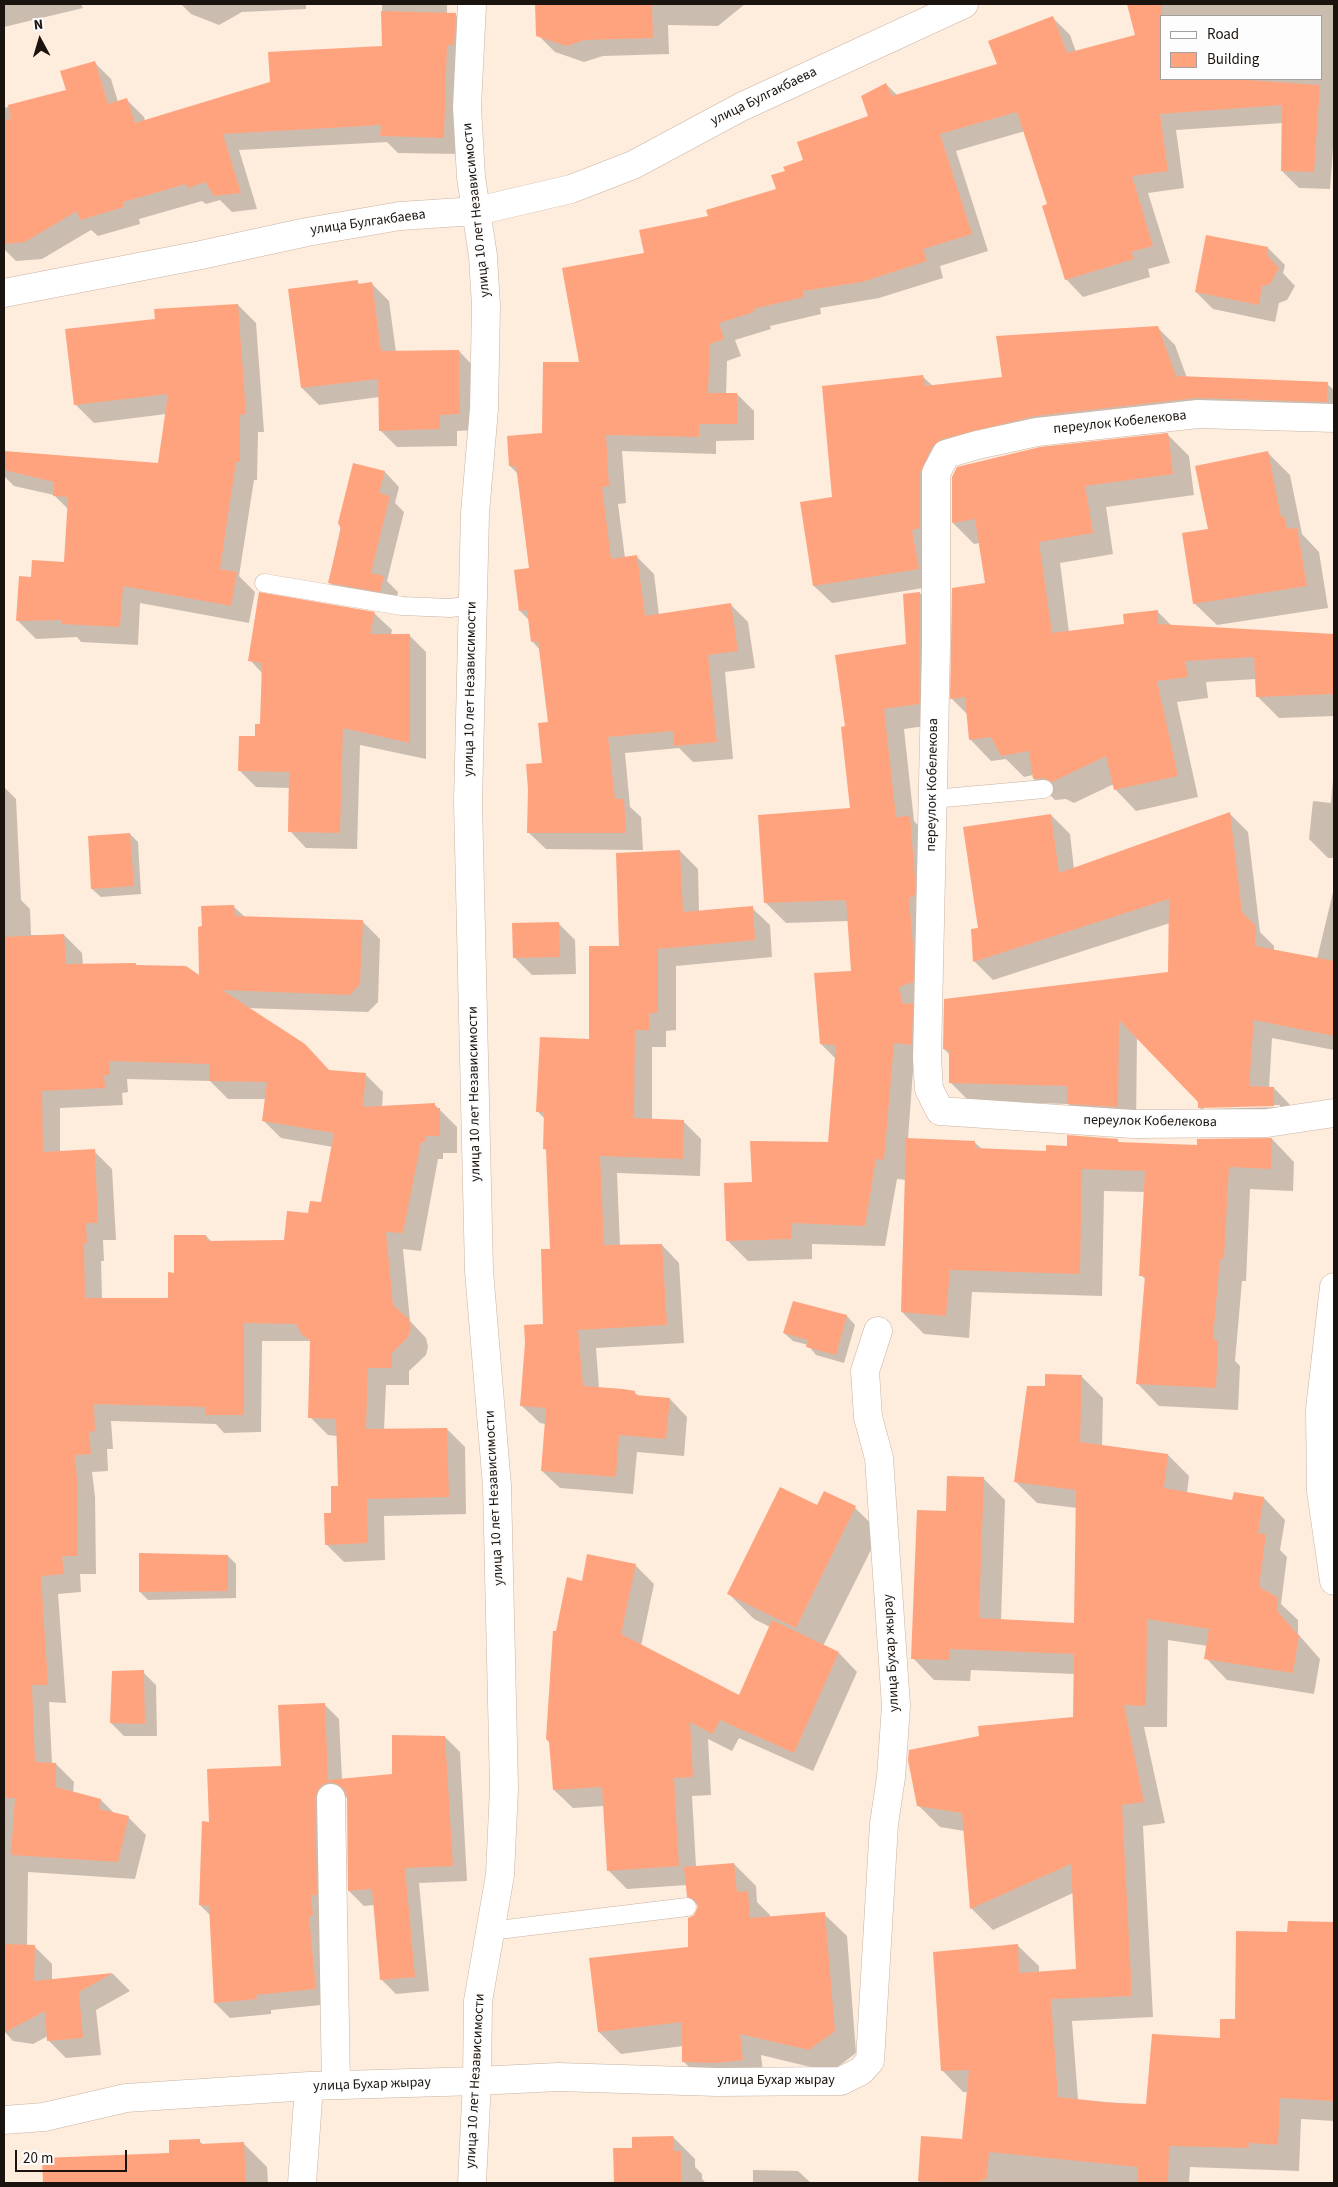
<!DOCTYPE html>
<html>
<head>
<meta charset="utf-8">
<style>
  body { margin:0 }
  #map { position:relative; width:1338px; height:2187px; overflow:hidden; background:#feecdd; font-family:"Source Sans 3",sans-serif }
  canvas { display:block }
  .frame { position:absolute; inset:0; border:5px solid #1b130d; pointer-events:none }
  .legend { position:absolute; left:1160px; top:15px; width:162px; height:65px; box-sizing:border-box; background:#fdfdfd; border:1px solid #a39f9d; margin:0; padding:6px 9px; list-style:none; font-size:15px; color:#1b130d }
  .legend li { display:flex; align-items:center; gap:10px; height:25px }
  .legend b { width:25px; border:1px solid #a39f9d }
  .north { position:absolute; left:15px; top:15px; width:50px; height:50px; -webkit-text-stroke:4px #fdfdfd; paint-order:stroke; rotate:354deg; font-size:14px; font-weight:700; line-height:20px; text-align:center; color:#1b130d }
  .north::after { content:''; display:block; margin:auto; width:18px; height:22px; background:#1b130d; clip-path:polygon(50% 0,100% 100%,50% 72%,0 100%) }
  .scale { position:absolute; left:15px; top:2150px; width:112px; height:22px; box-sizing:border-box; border:2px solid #1b130d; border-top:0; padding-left:6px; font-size:15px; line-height:18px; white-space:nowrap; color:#1b130d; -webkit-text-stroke:4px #fdfdfd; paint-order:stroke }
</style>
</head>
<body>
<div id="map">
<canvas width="1338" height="2187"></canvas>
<div class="frame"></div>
<ul class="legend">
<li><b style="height:6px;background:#fff"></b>Road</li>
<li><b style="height:14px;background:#fea37e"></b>Building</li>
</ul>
<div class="north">N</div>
<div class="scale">20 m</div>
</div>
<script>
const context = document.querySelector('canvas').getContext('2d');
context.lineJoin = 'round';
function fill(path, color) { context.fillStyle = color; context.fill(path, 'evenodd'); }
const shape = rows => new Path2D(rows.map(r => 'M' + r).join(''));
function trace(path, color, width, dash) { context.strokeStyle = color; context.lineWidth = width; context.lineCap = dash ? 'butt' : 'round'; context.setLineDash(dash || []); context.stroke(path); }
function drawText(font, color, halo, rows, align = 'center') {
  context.font = font + ' "Source Sans 3",sans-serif'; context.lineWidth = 4.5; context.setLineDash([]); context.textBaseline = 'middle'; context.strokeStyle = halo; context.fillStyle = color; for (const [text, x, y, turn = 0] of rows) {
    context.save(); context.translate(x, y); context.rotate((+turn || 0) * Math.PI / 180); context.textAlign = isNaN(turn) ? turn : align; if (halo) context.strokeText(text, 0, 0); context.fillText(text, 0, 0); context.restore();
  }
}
fill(shape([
  [4,4,81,4,83,8,4,27],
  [181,4,306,4,306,9,242,12,219,25,191,14],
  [382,4,447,4,447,14,455,14,472,31,461,154,398,153,387,142,239,150,257,209,232,212,220,200,206,204,202,201,139,219,140,224,98,236,91,230,42,259,16,261,4,249,4,108,68,91,94,62,111,79,118,102,127,100,144,117,145,121,383,47],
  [537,4,745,4,718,26,668,25,669,54,603,56,584,62,555,52,538,35],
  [1128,4,1334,4,1334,134,1330,189,1299,188,1282,171,1283,123,1176,130,1184,188,1148,193,1170,263,1148,269,1150,277,1083,297,1066,279,1049,205,1025,131,956,151,988,251,940,266,943,278,879,298,820,308,821,314,770,326,771,329,735,340,741,356,727,361,726,394,737,394,754,411,754,440,716,441,716,454,622,451,626,503,618,504,625,558,637,557,654,574,659,615,731,605,748,622,755,668,725,672,733,759,693,762,679,748,625,753,630,807,641,817,643,850,546,849,528,832,544,764,549,724,540,650,532,641,529,620,520,611,531,569,518,474,510,466,544,434,581,364,646,254,710,217,777,189,786,171,870,116,886,84,897,95,999,65,1053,18,1070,35,1076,52,1137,36],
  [1162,16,1322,16,1322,79,1162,79],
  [1268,248,1285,265,1283,273,1295,286,1287,300,1279,303,1275,322,1213,309,1196,292],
  [357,281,360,285,372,284,389,301,396,352,459,351,475,368,477,430,457,431,457,446,397,447,380,430,379,397,319,405,302,388,290,290],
  [238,305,256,323,264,432,258,432,257,480,254,480,239,576,255,592,249,623,140,603,138,645,81,642,77,637,36,639,18,621,32,578,65,563,68,509,54,495,14,486,4,476,4,453,159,464,166,414,94,423,76,405,156,320],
  [1157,327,1175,345,1187,378,1327,384,1334,390,1334,419,1053,434,949,464,935,586,832,603,814,586,834,498,922,376,933,386,1004,378],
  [1167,434,1189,456,1194,495,1106,507,1113,554,1060,563,1069,632,1125,625,1157,611,1172,626,1334,635,1334,716,1279,718,1257,696,1256,679,1206,682,1208,698,1177,702,1198,797,1136,811,1115,789,1114,784,1074,803,1066,799,1055,800,1034,779,1033,775,1024,777,1006,759,991,761,970,739,968,715,952,699,953,589,987,584,980,543,974,544,953,523],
  [1268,453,1290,475,1302,534,1319,552,1328,608,1217,625,1194,603,1209,530],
  [354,464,385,472,399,487,395,503,404,512,387,581,398,592,395,606,344,597,329,582],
  [920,593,941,614,939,724,904,729,914,821,930,838,908,1139,974,1142,982,1149,1047,1152,1117,1140,1120,1143,1198,1146,1272,1139,1294,1162,1293,1191,1250,1189,1246,1281,1242,1281,1235,1361,1240,1366,1238,1410,1159,1406,1137,1383,1146,1280,1141,1275,1145,1192,1104,1191,1102,1296,972,1292,969,1338,924,1334,902,1312,906,1180,897,1179,885,1246,812,1244,812,1259,748,1261,728,1241,754,1184,829,1144,836,1059,821,1044,852,972,849,921,786,923,766,903,851,809,846,727,907,645],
  [260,594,375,614,392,630,391,635,409,635,426,652,426,759,360,745,357,849,306,848,290,831,290,788,256,787,239,770,261,726,263,674,250,660],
  [1334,768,1334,858,1328,858,1309,839,1313,801,1331,803],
  [4,787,16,799,21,900,30,909,31,935,64,935,82,953,83,965,135,964,137,966,200,977,234,907,245,917,362,921,380,939,378,1002,368,1012,246,1008,329,1071,365,1074,383,1092,382,1108,435,1105,457,1127,457,1153,443,1153,443,1159,438,1159,421,1251,403,1249,410,1321,426,1338,428,1347,426,1355,409,1371,409,1385,386,1385,384,1430,447,1429,465,1447,466,1514,384,1516,385,1560,344,1562,326,1544,339,1487,337,1436,328,1435,310,1417,311,1343,310,1341,262,1341,261,1432,224,1433,216,1424,111,1421,113,1449,107,1449,108,1471,92,1472,95,1497,96,1574,80,1574,81,1592,58,1594,66,1703,49,1702,52,1764,56,1764,74,1782,73,1793,101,1800,115,1814,128,1817,146,1835,135,1879,28,1872,27,1946,34,1946,52,1964,52,1980,113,1974,130,1991,96,2010,101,2055,66,2058,49,2041,48,2036,33,2044,13,2041,4,2031],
  [127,1079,210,1081,228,1099,266,1099,263,1120,281,1138,333,1147,322,1203,285,1242,212,1242,206,1236,176,1274,169,1299,102,1299,101,1261,104,1261,103,1240,116,1240,112,1169,94,1151,60,1152,60,1108,123,1105,122,1093,128,1092],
  [1229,813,1248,832,1260,932,1274,946,1274,951,1317,959,1334,888,1334,1050,1272,1038,1269,1088,1274,1088,1292,1107,1218,1126,1199,1107,1200,1101,1137,1037,1136,1125,1087,1122,1068,1104,969,1101,950,1082,950,1055,944,1049,1170,973,1170,923,993,980,975,962,972,930,979,929,1051,815,1070,834,1074,869],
  [1280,1105,1280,1107,1204,1109,1202,1107],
  [130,834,138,842,141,894,101,897,92,889],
  [680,851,698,869,699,912,752,908,770,925,772,957,676,966,676,1030,666,1031,666,1047,652,1047,652,1120,683,1121,701,1139,700,1176,617,1173,620,1246,662,1245,679,1263,684,1343,596,1348,599,1388,634,1392,639,1396,670,1399,687,1417,684,1456,637,1452,633,1494,560,1488,542,1471,546,1424,540,1423,522,1406,544,1325,551,1250,547,1151,544,1148,545,1119,537,1111,591,1041,621,947],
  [558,923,575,940,576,974,532,975,515,958],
  [847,1316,855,1325,844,1363,816,1355,808,1345,793,1341,784,1333],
  [1082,1377,1103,1398,1102,1446,1168,1455,1189,1476,1187,1493,1233,1502,1264,1498,1285,1520,1280,1550,1287,1557,1281,1604,1298,1620,1298,1634,1320,1659,1314,1694,1227,1680,1206,1658,1208,1646,1168,1640,1167,1727,1144,1727,1165,1823,1143,1826,1153,2017,1072,2021,1078,2100,1147,2105,1221,2040,1236,2021,1289,1933,1289,1922,1334,1923,1334,2121,1301,2119,1299,2171,1190,2167,1189,2183,919,2183,923,2137,963,2140,968,2092,963,2092,942,2070,1017,1945,1039,1966,1039,1973,1077,1970,1073,1893,993,1930,971,1908,965,1831,940,1827,918,1805,1075,1719,1075,1674,971,1670,970,1681,934,1680,913,1658,947,1512,984,1479,1005,1500,1001,1621,1076,1624,1077,1508,1037,1503,1015,1481,1046,1387],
  [818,1507,855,1508,880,1532,823,1646,839,1653,857,1672,813,1771,739,1738,732,1751,708,1739,711,1795,692,1796,696,1867,734,1864,756,1886,757,1902,770,1915,770,1918,824,1914,847,1936,856,2053,831,2072,761,2055,764,2081,705,2083,683,2061,683,2046,621,2054,599,2032,690,1948,695,1916,699,1907,688,1896,687,1885,627,1889,608,1870,604,1806,573,1808,554,1790,557,1632,582,1582,635,1565,654,1584,641,1646,739,1697,770,1627,754,1619,729,1594],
  [228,1556,236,1564,236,1598,148,1600,140,1592],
  [143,1672,156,1685,157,1736,124,1736,111,1723],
  [324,1704,339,1719,342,1780,393,1776,445,1737,460,1752,467,1881,419,1883,429,1991,396,1994,381,1979,375,1905,364,1906,349,1891,348,1797,339,1799,331,2004,271,2010,271,2014,230,2018,215,2003,210,1915,200,1905,210,1823,282,1767],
  [673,2137,695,2159,695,2167,702,2174,702,2179,706,2183,615,2183,614,2149,633,2149],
  [199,2141,204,2145,244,2144,267,2167,268,2183,81,2183,80,2158,170,2154],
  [753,2170,798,2171,811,2183,753,2183]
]), '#0003');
fill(shape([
  [535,4,652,4,653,38,585,40,566,46,536,36],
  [1127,4,1162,4,1162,79,1232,79,1320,85,1314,172,1281,171,1282,105,1160,114,1168,171,1132,176,1153,246,1131,252,1134,259,1065,280,1042,206,1047,204,1017,112,940,134,972,234,923,249,927,261,862,282,803,291,804,297,753,309,754,312,719,323,724,339,710,344,708,393,737,393,737,424,699,424,699,437,606,435,609,486,602,487,611,559,637,555,645,616,731,603,738,651,708,655,717,742,674,746,673,731,608,737,615,799,624,799,626,833,527,833,528,789,526,764,542,763,538,723,548,722,538,641,531,642,527,610,519,611,514,570,529,568,516,466,509,466,507,436,542,433,543,362,579,362,562,268,644,253,639,230,708,216,706,210,776,189,771,175,785,171,783,167,803,160,797,142,868,116,861,96,886,83,892,96,997,64,988,41,1053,16,1067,53,1135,35],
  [381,11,456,13,454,45,447,45,444,138,380,136,381,125,223,134,241,193,214,196,205,182,188,188,186,184,123,202,124,207,80,220,77,211,25,242,4,244,4,120,11,119,8,105,66,90,60,71,95,61,108,104,127,98,135,123,270,82,268,52,382,46],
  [1206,235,1268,247,1267,255,1279,268,1270,284,1262,286,1259,305,1195,292],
  [358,280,358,284,372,282,381,351,459,350,460,414,440,415,440,429,379,431,378,379,301,388,288,289],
  [238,304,246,414,240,415,240,462,236,462,220,569,237,572,231,606,123,586,120,627,62,624,62,620,16,621,19,576,31,577,32,560,64,562,68,497,53,496,54,482,4,470,4,451,158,463,168,394,74,405,65,329,155,319,154,309],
  [1158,326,1177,379,1178,376,1328,382,1327,402,1196,398,1035,416,942,439,932,447,920,473,920,528,912,530,919,569,813,586,800,502,832,497,822,386,923,375,925,386,1002,377,996,336],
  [1168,433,1173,474,1085,486,1093,533,1039,542,1052,633,1124,624,1123,614,1158,610,1158,624,1334,634,1334,694,1256,697,1254,657,1185,661,1188,677,1157,681,1178,776,1114,790,1106,756,1052,782,1044,778,1033,779,1029,751,1001,756,991,737,969,740,965,697,950,699,952,588,985,583,975,519,952,523,952,477,957,467,1040,447],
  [1268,451,1281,517,1285,517,1287,529,1297,528,1307,586,1193,604,1182,533,1208,529,1195,466],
  [353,463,385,471,379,493,390,496,371,573,384,576,380,592,328,583,341,529,338,523],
  [259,592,375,612,370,634,410,634,410,743,343,728,340,833,288,832,289,772,238,771,239,736,255,736,255,724,260,724,262,663,248,661],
  [920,592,919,704,884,709,896,817,910,816,915,880,915,895,909,898,914,956,913,982,899,987,903,1004,913,1003,912,1045,894,1043,884,1160,876,1159,865,1226,792,1223,791,1239,726,1241,724,1183,752,1182,750,1141,828,1142,836,1045,820,1044,814,973,851,971,846,900,764,903,758,815,850,808,841,727,845,726,835,655,906,644,903,594],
  [1230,812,1242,912,1256,926,1255,946,1334,961,1334,1036,1254,1020,1249,1086,1274,1087,1274,1106,1198,1108,1198,1102,1119,1020,1118,1107,1067,1104,1067,1086,949,1083,949,1050,943,1049,944,999,1168,972,1169,899,973,962,971,929,978,928,963,827,1051,814,1059,873],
  [130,833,134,886,91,889,88,836],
  [680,850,683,912,753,906,755,940,658,949,658,1013,649,1013,649,1030,635,1030,634,1118,684,1120,683,1159,600,1156,604,1245,662,1244,667,1325,578,1330,583,1386,623,1389,635,1391,635,1395,670,1398,666,1439,619,1435,616,1477,541,1471,546,1408,520,1406,525,1343,524,1325,543,1324,541,1249,550,1249,546,1149,543,1149,544,1112,536,1112,540,1037,589,1039,589,946,619,946,616,853],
  [234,905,235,916,363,920,360,984,350,995,222,990,305,1044,329,1070,366,1073,363,1107,435,1103,435,1108,440,1108,440,1136,426,1136,426,1142,421,1142,403,1233,386,1232,393,1305,409,1319,411,1328,408,1337,392,1353,392,1368,368,1368,366,1429,447,1428,449,1497,367,1499,368,1543,325,1545,324,1513,331,1513,331,1486,338,1486,336,1419,308,1418,310,1340,302,1335,296,1324,244,1323,244,1415,205,1415,205,1407,94,1404,95,1431,89,1432,91,1454,75,1455,77,1478,78,1556,62,1556,64,1574,41,1576,48,1685,32,1685,35,1762,56,1763,56,1787,101,1799,99,1809,129,1816,118,1862,11,1855,15,1798,4,1798,4,937,64,934,66,964,136,963,136,965,186,966,199,975,198,927,202,926,201,906],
  [109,1061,209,1064,209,1081,267,1082,262,1121,334,1133,321,1202,310,1201,308,1213,287,1211,284,1240,207,1241,206,1235,174,1235,174,1273,168,1272,168,1298,85,1298,84,1243,87,1243,86,1223,98,1223,95,1149,43,1152,42,1091,105,1088,104,1075,110,1075],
  [559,922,560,957,513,958,512,923],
  [1067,1135,1118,1139,1118,1142,1197,1145,1197,1139,1272,1138,1271,1169,1229,1167,1224,1259,1220,1259,1213,1338,1218,1342,1216,1388,1136,1384,1145,1276,1139,1276,1145,1171,1082,1169,1080,1274,950,1270,946,1316,901,1312,906,1138,975,1141,975,1148,1046,1151,1046,1145,1067,1146],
  [793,1301,847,1315,836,1355,806,1347,808,1340,783,1333],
  [1045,1374,1082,1375,1080,1442,1168,1454,1164,1488,1232,1500,1234,1492,1264,1497,1258,1533,1266,1534,1259,1587,1277,1597,1277,1611,1299,1636,1293,1673,1204,1659,1209,1629,1147,1619,1146,1706,1124,1705,1144,1802,1122,1805,1132,1996,1051,1999,1058,2097,1113,2103,1146,2104,1152,2034,1220,2038,1220,2019,1235,2019,1236,1931,1287,1932,1288,1921,1334,1922,1334,2101,1280,2098,1278,2145,1248,2143,1249,2148,1169,2146,1168,2183,1137,2183,1138,2167,989,2152,987,2178,977,2183,918,2181,921,2136,962,2139,969,2070,941,2071,933,1952,1018,1944,1019,1973,1076,1969,1071,1864,970,1909,962,1813,917,1806,908,1760,909,1750,979,1736,978,1726,1073,1717,1074,1654,950,1649,949,1660,911,1659,917,1510,946,1511,947,1476,984,1477,979,1618,1074,1623,1076,1490,1014,1482,1027,1386,1045,1386],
  [780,1487,817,1505,824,1491,856,1506,796,1628,727,1594],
  [139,1553,228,1555,228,1591,139,1592],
  [587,1554,636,1564,621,1634,739,1695,772,1620,839,1652,794,1753,720,1720,713,1734,690,1722,693,1777,674,1778,679,1866,607,1871,602,1787,553,1790,549,1742,546,1739,553,1631,556,1631,567,1577,582,1581],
  [144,1670,145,1724,110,1723,112,1671],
  [325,1703,328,1780,392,1774,392,1735,445,1736,453,1866,405,1868,415,1977,380,1980,372,1889,348,1891,347,1797,345,1790,339,1785,330,1782,323,1784,318,1790,315,1798,317,1895,311,1895,313,1915,309,1916,316,1989,256,1995,257,1999,214,2003,209,1906,199,1905,202,1821,209,1822,207,1769,281,1766,278,1705],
  [734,1863,737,1892,748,1891,750,1918,825,1912,835,2031,809,2050,740,2034,743,2060,715,2063,682,2062,682,2022,598,2032,589,1958,688,1947,688,1918,694,1915,698,1906,695,1900,687,1897,684,1867],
  [4,1944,35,1945,34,1981,113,1973,79,1992,83,2038,47,2041,45,2011,4,2033],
  [673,2136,674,2151,681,2151,682,2183,614,2183,613,2148,632,2148,632,2137],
  [200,2139,200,2144,244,2142,246,2183,43,2183,42,2158,169,2153,169,2140]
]), '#fea37e');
const service = shape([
  [264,583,402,606,450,608,473,605],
  [933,799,1044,789],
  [490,1931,687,1907]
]);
const minor = shape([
  [4,293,201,255,307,232,400,216,477,211,571,189,633,165,741,107,964,4],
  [1334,418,1198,414,1037,432,977,445,946,454,936,473,936,648,927,1059,929,1089,940,1111,1133,1124,1267,1123,1334,1113],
  [1334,1287,1320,1409,1321,1491,1334,1581],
  [331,1798,336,2085],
  [4,2120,44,2117,126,2098,309,2086,477,2081,558,2077,717,2082,841,2081,861,2071,870,2061,884,1824,891,1777,896,1706,879,1458,868,1417,865,1371,878,1331],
  [302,2183,309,2086],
  [472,2183,477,2081,478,2001,500,1875,504,1788,497,1486,479,1271,468,802,475,513,484,409,486,306,483,256,471,177,467,107,472,4]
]);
trace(service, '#cab3a1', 19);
trace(minor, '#cab3a1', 29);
trace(service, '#fff', 18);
trace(minor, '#fff', 28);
drawText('14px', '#1b130d', '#fdfdfd', [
  ["улица Булгакбаева",764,97,-26],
  ["улица 10 лет Независимости",477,210,-96],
  ["улица Булгакбаева",368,223,-8],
  ["переулок Кобелекова",1120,423,-6],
  ["улица 10 лет Независимости",471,689,-89],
  ["переулок Кобелекова",933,785,-89],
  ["улица 10 лет Независимости",475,1094,-91],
  ["переулок Кобелекова",1150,1122,1],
  ["улица 10 лет Независимости",495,1498,-93],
  ["улица Бухар жырау",892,1653,-93],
  ["улица 10 лет Независимости",476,2081,-87],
  ["улица Бухар жырау",776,2081],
  ["улица Бухар жырау",372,2085,-2]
]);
</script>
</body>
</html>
